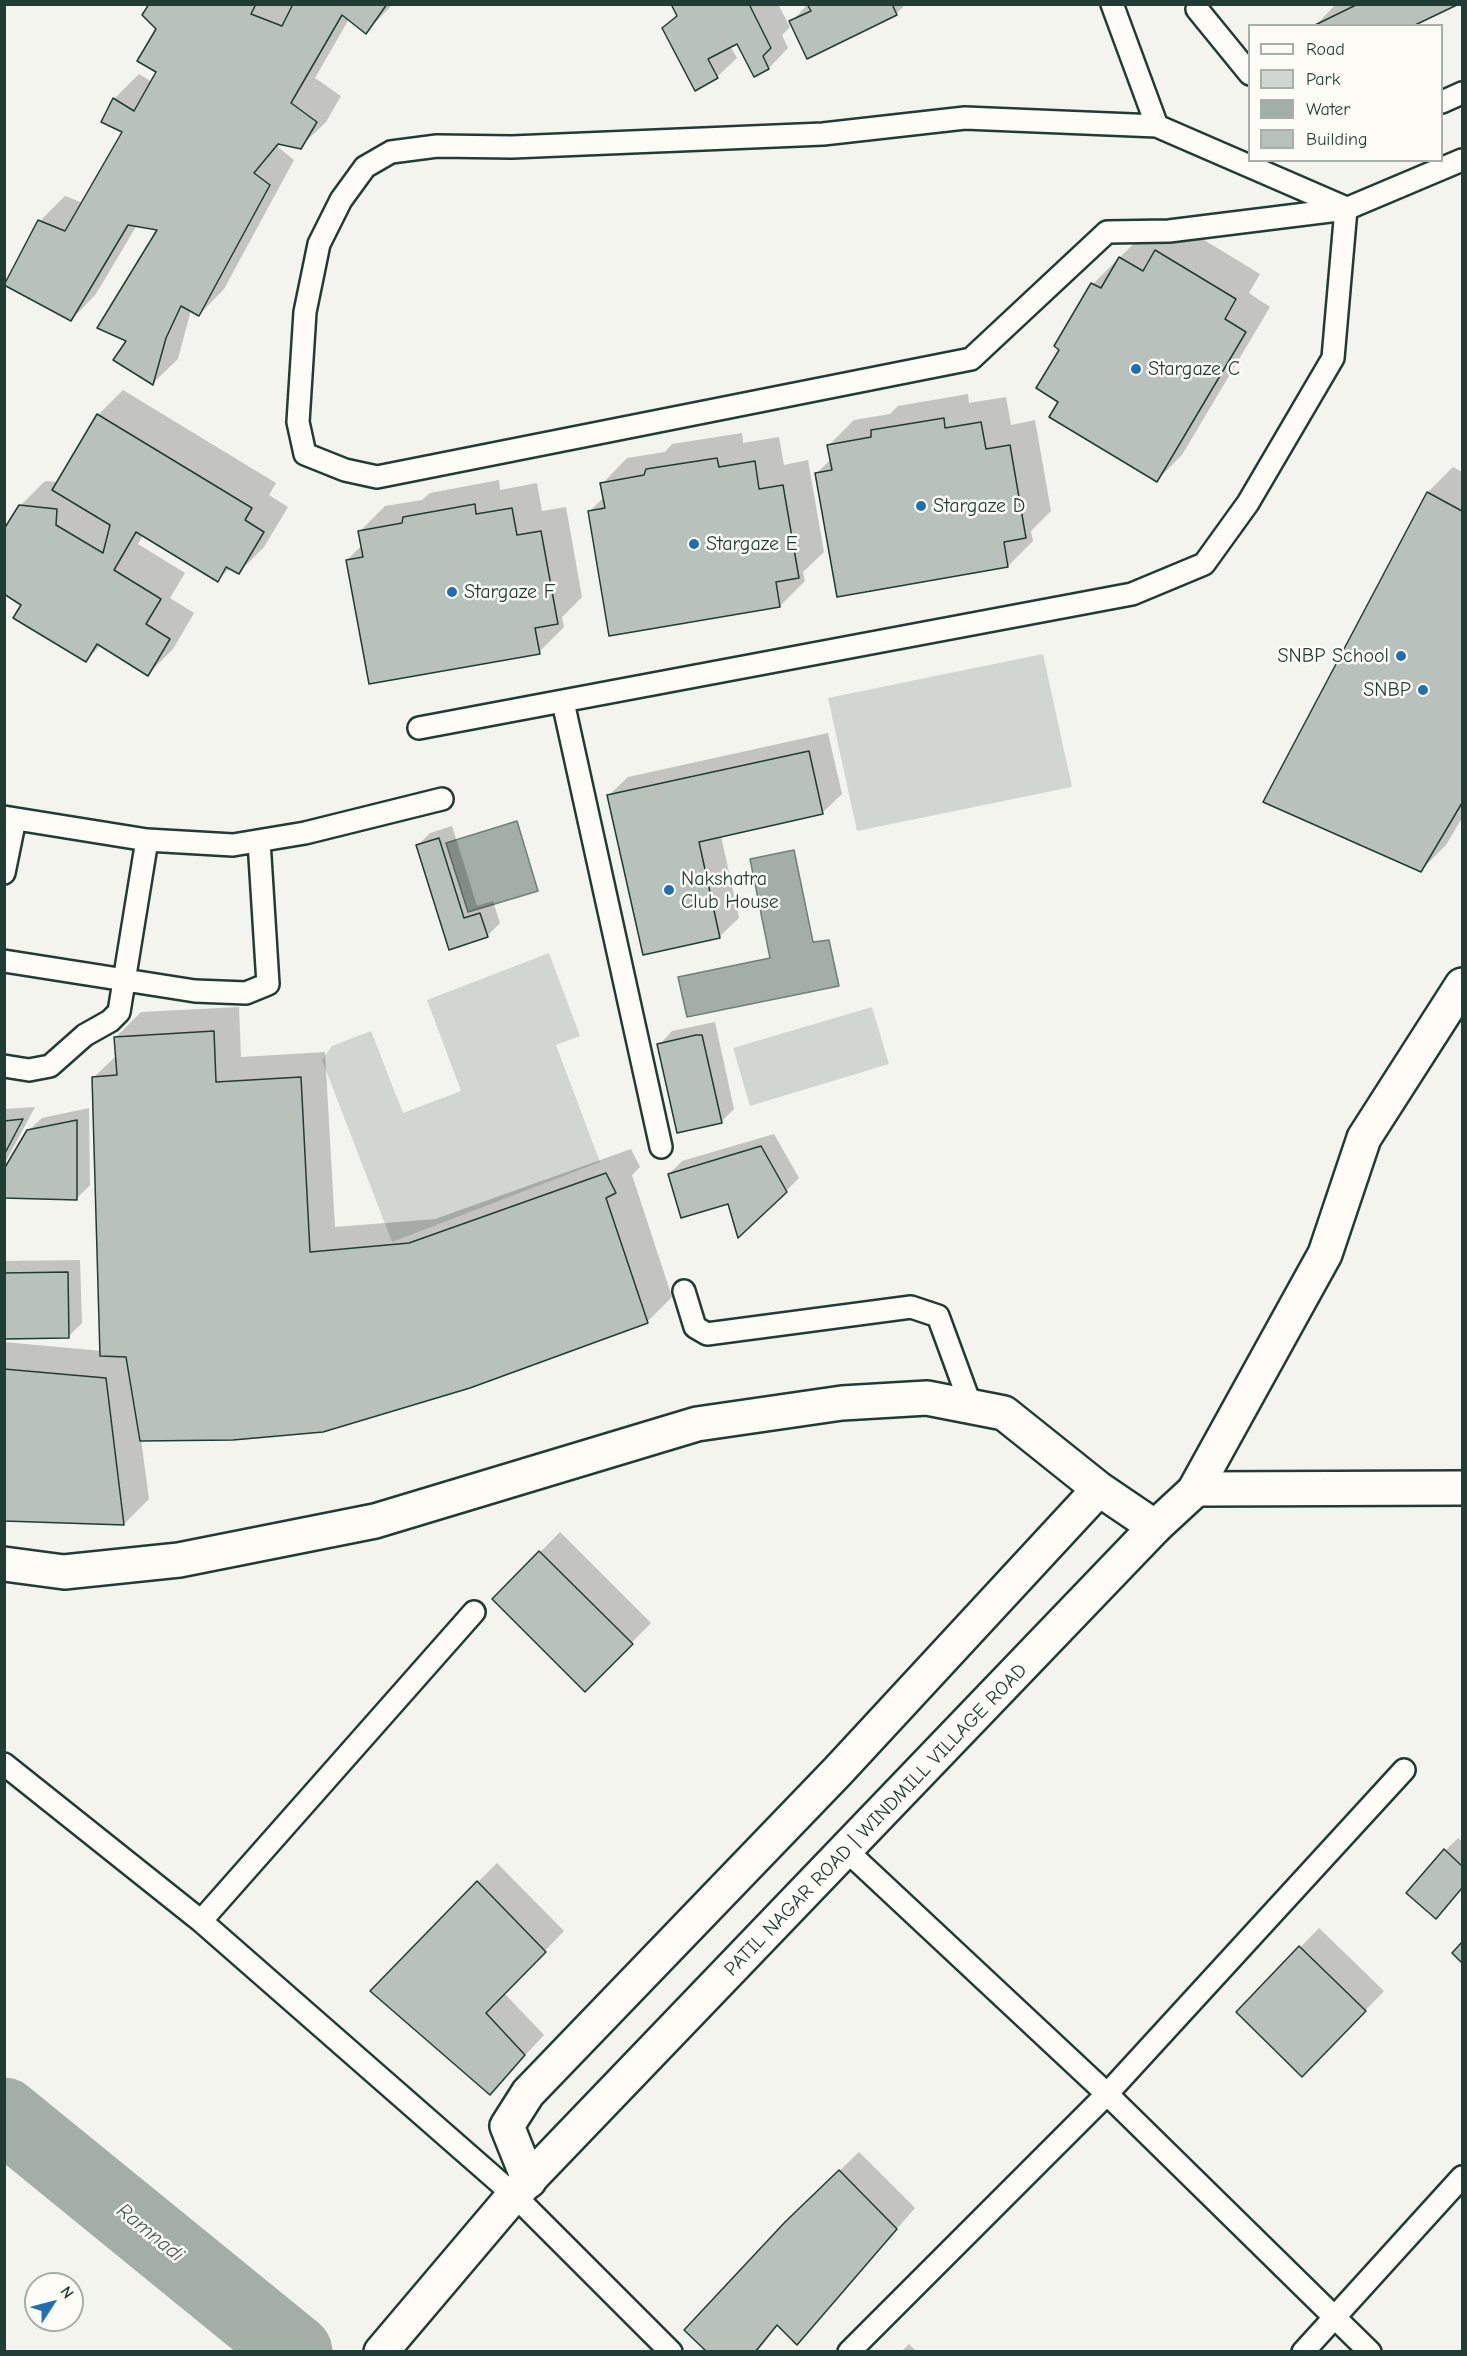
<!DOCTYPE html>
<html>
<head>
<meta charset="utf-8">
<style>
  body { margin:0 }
  #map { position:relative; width:1467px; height:2356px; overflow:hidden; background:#f4f4ef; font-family:"Comic Neue",sans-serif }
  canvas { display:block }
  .frame { position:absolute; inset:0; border:6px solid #1f3d34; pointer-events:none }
  .legend { position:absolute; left:1248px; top:24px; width:195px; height:138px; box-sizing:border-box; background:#fdfcf7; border:2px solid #a4b0a9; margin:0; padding:8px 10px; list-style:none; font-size:18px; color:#1f3d34 }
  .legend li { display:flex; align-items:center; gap:12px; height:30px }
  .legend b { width:30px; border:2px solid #a4b0a9 }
  .north { position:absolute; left:24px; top:2272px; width:60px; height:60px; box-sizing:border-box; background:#fdfcf7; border:2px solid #a4b0a9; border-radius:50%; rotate:54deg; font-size:16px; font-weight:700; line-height:24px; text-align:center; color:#1f3d34 }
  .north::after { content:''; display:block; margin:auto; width:21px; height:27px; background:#1f6fb2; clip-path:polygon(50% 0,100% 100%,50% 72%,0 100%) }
</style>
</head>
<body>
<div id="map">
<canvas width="1467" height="2356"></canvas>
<div class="frame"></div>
<ul class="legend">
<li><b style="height:8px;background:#fdfcf7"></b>Road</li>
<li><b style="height:16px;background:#d1d6d1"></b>Park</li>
<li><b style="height:16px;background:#a3aea7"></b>Water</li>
<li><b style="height:16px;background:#b9c1bb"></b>Building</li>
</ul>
<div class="north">N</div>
</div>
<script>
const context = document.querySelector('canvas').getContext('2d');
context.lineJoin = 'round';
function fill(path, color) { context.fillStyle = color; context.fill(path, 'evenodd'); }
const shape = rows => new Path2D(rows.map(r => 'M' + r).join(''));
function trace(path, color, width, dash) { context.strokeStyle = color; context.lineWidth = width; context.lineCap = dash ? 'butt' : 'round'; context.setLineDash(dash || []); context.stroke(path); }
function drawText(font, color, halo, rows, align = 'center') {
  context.font = font + ' "Comic Neue",sans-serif'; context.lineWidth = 5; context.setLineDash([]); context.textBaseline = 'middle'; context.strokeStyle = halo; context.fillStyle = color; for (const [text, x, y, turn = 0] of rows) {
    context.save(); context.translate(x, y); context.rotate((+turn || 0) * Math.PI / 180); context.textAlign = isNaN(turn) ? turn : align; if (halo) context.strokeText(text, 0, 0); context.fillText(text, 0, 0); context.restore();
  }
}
fill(shape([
  [1043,654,1072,787,857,831,828,698],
  [549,953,580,1036,556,1045,600,1162,392,1242,322,1060,332,1046,371,1031,403,1113,461,1091,427,1000],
  [872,1007,889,1064,750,1106,733,1048]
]), '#d1d6d1');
const water = shape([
  [517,821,538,891,468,912,446,843,517,821],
  [794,850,813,942,829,940,839,986,687,1017,678,977,770,958,750,859,794,850]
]);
fill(water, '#a3aea7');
trace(water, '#6e8179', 1.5);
fill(shape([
  [150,4,393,4,366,32,349,19,315,78,341,96,326,122,300,147,281,143,278,147,294,160,224,289,199,315,191,310,178,359,153,383,160,229,137,225,96,294,71,320,40,221,65,196,83,203,124,131,114,99,139,74,152,82,158,72,158,29],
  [673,4,778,4,790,27,782,35,788,48,769,68,755,75,738,42,730,46,737,58,717,77,664,28,678,14],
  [808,4,906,4,896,14,791,22],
  [1336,4,1455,4,1315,26],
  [1181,226,1260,274,1249,293,1270,307,1182,455,1157,480,1060,401,1061,349,1056,345,1093,284,1118,259,1145,233,1164,244],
  [123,390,276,483,269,495,288,507,264,547,239,572,230,568,218,580,143,535,138,544,185,573,170,598,194,613,173,649,148,674,101,645,86,660,23,604,20,506,45,481,58,482,98,415],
  [968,394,969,403,1006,397,1011,425,1035,420,1051,511,1031,531,1033,541,1008,566,816,474,831,459,829,445,854,420,890,414,898,406],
  [742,433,743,443,779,437,784,465,808,460,824,552,803,572,805,581,780,606,590,511,604,497,602,484,627,458,665,452,672,444],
  [1453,467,1462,472,1462,818,1446,845,1421,870,1265,801,1428,492],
  [499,480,500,490,537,483,542,511,566,507,582,597,562,617,564,627,539,652,347,560,362,545,360,531,385,506,422,500,430,493],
  [828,733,842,794,822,813,721,836,739,918,719,937,608,796,628,777],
  [452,826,477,906,493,901,500,923,487,936,450,948,417,846,430,833],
  [239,1007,241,1057,325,1052,335,1227,435,1219,631,1149,640,1167,632,1175,672,1297,647,1322,141,1439,149,1499,124,1524,4,1519,4,1342,102,1351,93,1078,117,1055,115,1038,141,1012],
  [715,1022,734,1109,721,1122,659,1045,672,1031],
  [35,1107,4,1165,4,1109],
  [89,1108,90,1185,77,1198,28,1131,42,1118],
  [774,1134,799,1178,786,1191,729,1202,669,1174,682,1161],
  [80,1260,82,1323,69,1336,4,1337,4,1261],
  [560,1532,651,1623,585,1690,494,1599],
  [1458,1838,1462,1841,1462,1888,1448,1904,1445,1851],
  [497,1863,564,1931,504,1993,544,2035,490,2093,478,1882],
  [1319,1928,1384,1991,1322,2055,1238,2012],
  [859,2152,915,2208,797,2343,779,2324,757,2352,709,2352,806,2203],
  [909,2344,917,2352,901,2352]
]), '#0003');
trace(shape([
  [4,2115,295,2352]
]), '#a3aea7', 75);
const building = shape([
  [149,4,256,4,251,14,282,26,293,4,387,4,366,34,342,15,291,103,317,122,301,149,278,144,254,173,270,185,199,316,181,306,166,338,153,385,113,360,126,341,97,328,157,230,128,225,71,321,4,285,38,220,65,231,122,132,101,122,113,98,134,111,156,72,137,61,156,29,142,15,149,4],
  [671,4,749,4,771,48,763,56,769,69,754,77,737,44,708,59,718,78,695,91,662,28,677,16,671,4],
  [807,4,892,4,897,15,807,59,789,21,811,11,807,4],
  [1358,4,1459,4,1413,26,1313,26,1358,4],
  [1155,250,1236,299,1225,319,1246,332,1157,482,1049,417,1058,402,1036,388,1059,350,1054,346,1091,283,1101,288,1119,257,1143,271,1155,250],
  [97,414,252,508,245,520,264,532,239,574,226,567,218,582,136,532,114,570,161,599,146,624,170,639,148,676,97,644,86,662,13,618,21,605,4,594,4,529,19,505,57,509,56,525,103,553,110,525,52,490,97,414],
  [944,418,945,428,981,422,986,449,1010,445,1026,538,1004,542,1008,567,837,597,815,473,832,470,827,445,871,437,871,430,944,418],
  [717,458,719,467,755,461,759,489,783,485,799,578,776,582,780,607,609,636,588,511,605,508,600,483,644,475,646,469,717,458],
  [1427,492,1462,511,1462,803,1421,872,1263,802,1427,492],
  [475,504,476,514,512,508,517,535,541,531,558,624,535,628,540,654,369,684,346,560,363,557,358,531,402,523,403,517,475,504],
  [809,751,823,814,699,842,720,938,643,955,607,795,809,751],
  [439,838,464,918,480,913,488,937,449,950,416,845,439,838],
  [214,1031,216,1082,301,1077,310,1252,409,1243,606,1173,616,1193,606,1198,648,1323,470,1388,323,1432,233,1440,140,1441,126,1357,100,1356,92,1077,117,1075,114,1037,214,1031],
  [696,1035,702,1035,722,1123,677,1133,657,1044,696,1035],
  [23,1119,4,1155,4,1121,23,1119],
  [77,1120,77,1200,4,1198,4,1169,27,1130,77,1120],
  [761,1146,787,1192,738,1238,728,1204,681,1218,668,1174,761,1146],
  [68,1272,69,1338,4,1339,4,1273,68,1272],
  [4,1369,106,1378,124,1525,4,1521,4,1369],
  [539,1551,633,1644,585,1692,492,1599,539,1551],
  [1444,1849,1462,1866,1462,1888,1436,1919,1406,1893,1444,1849],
  [477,1881,546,1952,486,2013,525,2055,490,2095,370,1991,477,1881],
  [1462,1942,1462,1963,1452,1953,1462,1942],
  [1299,1946,1366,2011,1302,2077,1236,2012,1299,1946],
  [839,2170,897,2229,797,2345,777,2325,755,2352,707,2352,684,2330,785,2222,839,2170]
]);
fill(building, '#b9c1bb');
trace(building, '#1f3d34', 1.5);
const lane = shape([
  [1112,4,1157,126,1346,208],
  [1197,9,1250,74],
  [1442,102,1462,93],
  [1157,126,965,118,823,134,512,147,437,146,391,152,365,167,341,200,319,244,305,312,298,422,305,454,345,470,377,477,971,359,1107,232,1169,231,1346,209],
  [563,702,661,1147],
  [419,728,1132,594,1204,564,1248,503,1333,358,1346,209,1462,160],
  [4,817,147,840,233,845,305,833,442,799],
  [4,873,15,819],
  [4,961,195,991,246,993,268,984,259,841],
  [4,1066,29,1070,50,1066,85,1035,110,1021,119,1012,147,840],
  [684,1291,695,1327,707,1334,911,1307,938,1316,971,1406],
  [474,1612,201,1921,514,2195,671,2352],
  [4,1764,201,1921],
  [847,1851,1107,2094,1370,2352],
  [849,2352,1107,2094,1404,1770],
  [1303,2352,1462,2177]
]);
const street = shape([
  [1194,1491,1325,1254,1364,1138,1462,985],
  [4,1564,64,1572,179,1560,375,1521,697,1424,842,1403,927,1398,1004,1413,1099,1489,1155,1527],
  [529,2181,507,2126,528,2093,838,1771,1099,1489]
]);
const secondary = shape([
  [381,2352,514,2195,1155,1527,1194,1491,1201,1489,1462,1488]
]);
trace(lane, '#1f3d34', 26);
trace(street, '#1f3d34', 38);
trace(secondary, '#1f3d34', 38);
trace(lane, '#fdfcf7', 21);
trace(street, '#fdfcf7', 33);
trace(secondary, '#fdfcf7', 33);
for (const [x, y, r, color] of [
  [1136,369,6,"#1f6fb2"],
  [921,506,6,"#1f6fb2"],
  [694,544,6,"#1f6fb2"],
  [452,592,6,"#1f6fb2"],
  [1401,656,6,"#1f6fb2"],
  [1423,690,6,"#1f6fb2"],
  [669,890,6,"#1f6fb2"]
]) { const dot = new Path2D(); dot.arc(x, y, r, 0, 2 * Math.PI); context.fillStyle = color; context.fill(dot); trace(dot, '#fdfcf7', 2); }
drawText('20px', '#1f3d34', '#fdfcf7', [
  ["Stargaze C",1148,369],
  ["Stargaze D",933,506],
  ["Stargaze E",706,544],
  ["Stargaze F",464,592],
  ["SNBP School",1389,656,"right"],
  ["SNBP",1411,690,"right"],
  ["Nakshatra",681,879],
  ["Club House",681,902]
], 'left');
drawText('20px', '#1f3d34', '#fdfcf7', [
  ["PATIL NAGAR ROAD | WINDMILL VILLAGE ROAD",876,1820,-46]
]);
drawText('italic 21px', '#475f56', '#fdfcf7', [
  ["Ramnadi",150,2233,39]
]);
</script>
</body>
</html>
